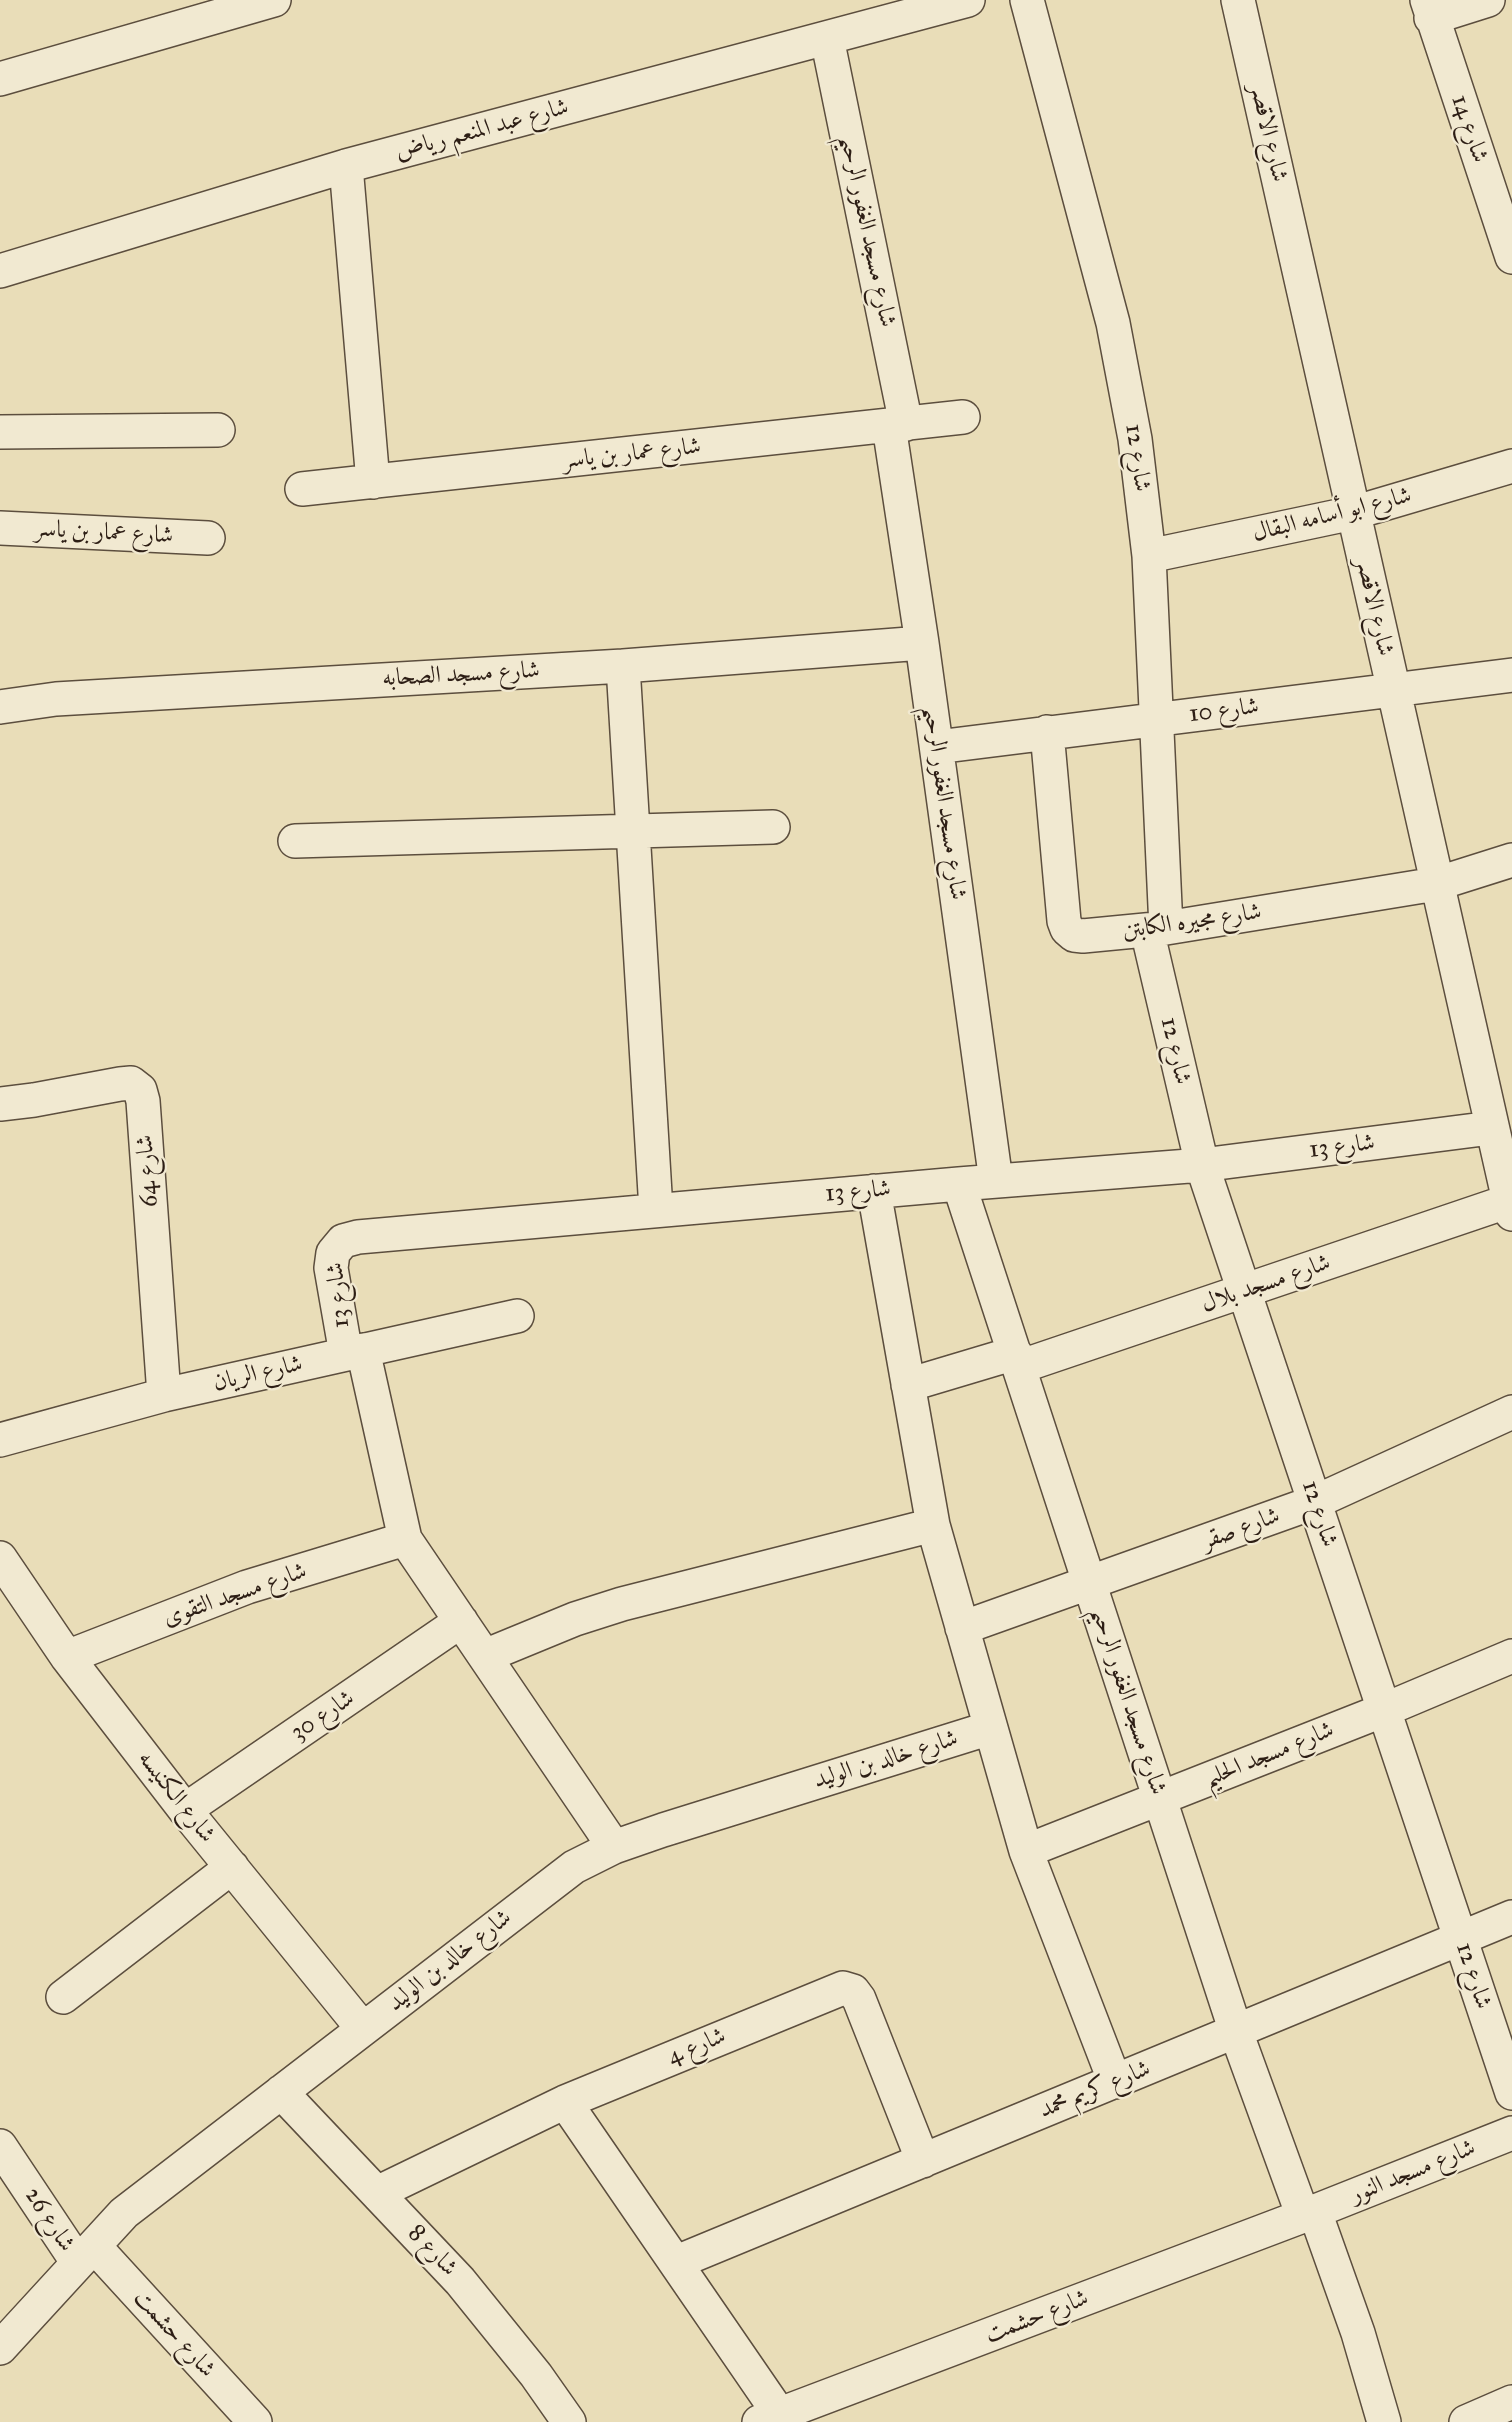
<!DOCTYPE html>
<html>
<head>
<meta charset="utf-8">
<style>
  body { margin:0 }
  canvas { display:block; background:#e9ddb8 }
</style>
</head>
<body>
<canvas width="1512" height="2422"></canvas>
<script>
const context = document.querySelector('canvas').getContext('2d');
context.lineJoin = 'round';
const shape = rows => new Path2D(rows.map(r => 'M' + r).join(''));
function trace(path, color, width, dash) { context.strokeStyle = color; context.lineWidth = width; context.lineCap = dash ? 'butt' : 'round'; context.setLineDash(dash || []); context.stroke(path); }
function drawText(font, color, halo, rows, align = 'center') {
  context.font = font + ' "IM FELL Great Primer",Amiri,serif'; context.lineWidth = 4.5; context.setLineDash([]); context.textBaseline = 'middle'; context.strokeStyle = halo; context.fillStyle = color; for (const [text, x, y, turn = 0] of rows) {
    context.save(); context.translate(x, y); context.rotate((+turn || 0) * Math.PI / 180); context.textAlign = isNaN(turn) ? turn : align; if (halo) context.strokeText(text, 0, 0); context.fillText(text, 0, 0); context.restore();
  }
}
const street = shape([
  [1027,0,1113,323,1135,439,1149,556,1166,928],
  [1238,0,1512,1214],
  [1427,0,1512,257],
  [1431,18,1488,0],
  [827,38,906,424],
  [0,79,274,0],
  [346,166,373,482],
  [0,271,346,166,968,0],
  [889,426,922,643,996,1181],
  [0,432,218,430],
  [302,489,963,417],
  [0,528,208,538],
  [1149,556,1353,513,1512,466],
  [623,666,656,1210],
  [0,707,56,699,623,666,922,643],
  [1047,732,1064,921,1067,929,1074,935,1083,936,1166,928,1436,884,1512,860],
  [937,747,1512,675],
  [295,841,773,827],
  [1147,930,1202,1165,1512,2093],
  [0,1104,34,1100,120,1084,131,1083,140,1090,143,1101,164,1395],
  [959,1184,1236,2032,1303,2216],
  [874,1191,933,1525,1026,1851,1115,2082],
  [363,1350,405,1539,614,1847],
  [346,1354,331,1268,333,1253,343,1241,358,1237,959,1184,1202,1165,1491,1128],
  [1019,1367,1512,1200],
  [908,1385,1015,1353],
  [0,1440,164,1395,517,1316],
  [0,1558,67,1657,185,1810,363,2029],
  [962,1628,1315,1502,1512,1412],
  [485,1656,575,1619,622,1604,933,1525],
  [67,1657,247,1587,405,1539],
  [185,1810,461,1621],
  [1026,1851,1384,1710,1512,1656],
  [63,1997,232,1867],
  [281,2092,460,2281,536,2375,569,2422],
  [565,2102,780,2415],
  [0,2146,78,2263],
  [377,2193,565,2102,843,1988,853,1991,859,1999,923,2161],
  [1315,2212,1358,2333,1384,2422],
  [94,2246,255,2422],
  [677,2262,1512,1917],
  [0,2348,124,2213,574,1867,614,1847,663,1830,990,1728],
  [759,2422,1303,2216,1512,2133],
  [1466,2422,1512,2402]
]);
trace(street, '#5c4e3e', 36);
trace(street, '#f1e9d1', 33);
drawText('24px', '#2d1e15', '#f1e9d1', [
  ["شارع 14",1469,129,71],
  ["شارع عبد المنعم رياض",482,130,-15],
  ["شارع الاقصر",1268,133,77],
  ["شارع مسجد الغفور الرحيم",867,231,78],
  ["شارع عمار بن ياسر",632,454,-6],
  ["شارع 12",1137,458,82],
  ["شارع ابو أسامه البقال",1332,515,-14],
  ["شارع عمار بن ياسر",104,533,3],
  ["شارع الاقصر",1374,607,77],
  ["شارع مسجد الصحابه",461,675,-3],
  ["شارع 10",1224,711,-7],
  ["شارع مسجد الغفور الرحيم",944,803,82],
  ["شارع مجيره الكابتن",1192,922,-8],
  ["شارع 12",1175,1051,77],
  ["شارع 13",1342,1147,-7],
  ["شارع 64",148,1171,-94],
  ["شارع 13",858,1192,-5],
  ["شارع مسجد بلال",1266,1284,-19],
  ["شارع 13",339,1295,-96],
  ["شارع الريان",258,1374,-13],
  ["شارع 12",1319,1514,72],
  ["شارع صقر",1241,1529,-20],
  ["شارع مسجد التقوى",235,1595,-19],
  ["شارع مسجد الغفور الرحيم",1128,1701,72],
  ["شارع 30",323,1716,-34],
  ["شارع مسجد الحليم",1269,1755,-22],
  ["شارع خالد بن الوليد",886,1760,-17],
  ["شارع الكنيسه",176,1797,52],
  ["شارع خالد بن الوليد",450,1961,-38],
  ["شارع 12",1473,1976,72],
  ["شارع 4",697,2047,-23],
  ["شارع كريم محمد",1095,2090,-22],
  ["شارع مسجد النور",1413,2172,-22],
  ["شارع 26",49,2220,57],
  ["شارع 8",432,2251,47],
  ["شارع حشمت",1037,2317,-21],
  ["شارع حشمت",174,2334,48]
]);
</script>
</body>
</html>
